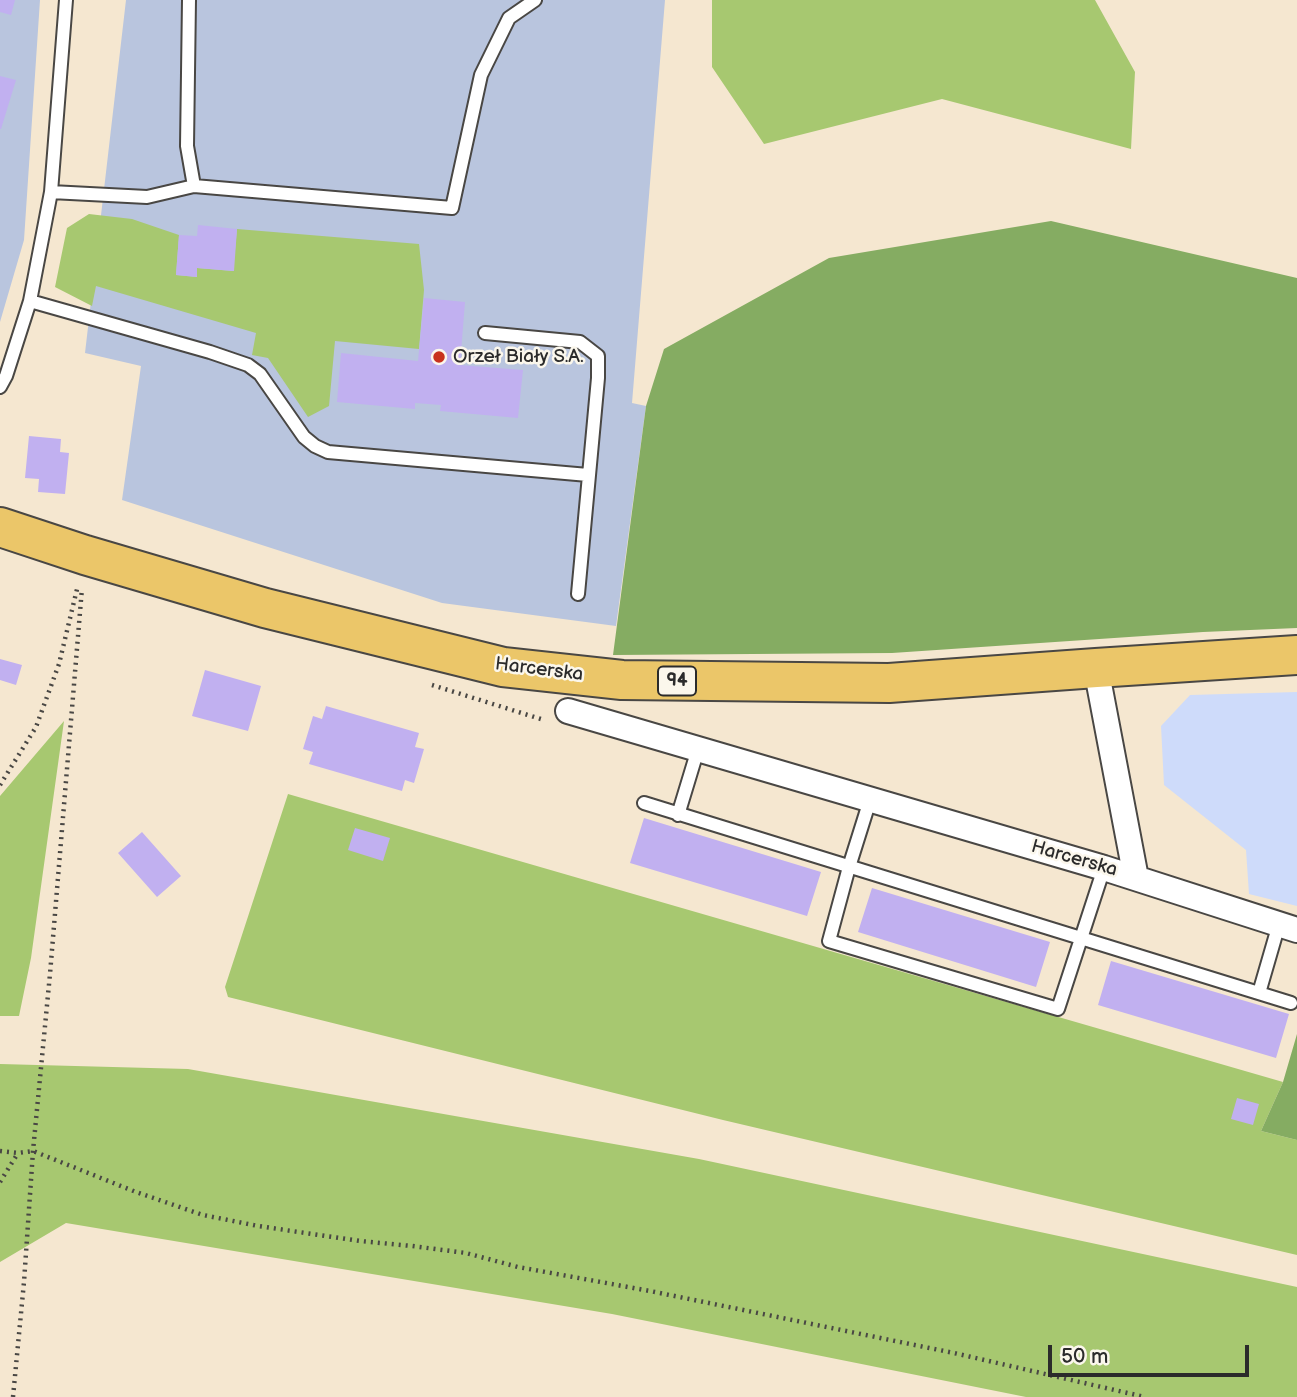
<!DOCTYPE html>
<html>
<head>
<meta charset="utf-8">
<style>
  body { margin:0 }
  #map { position:relative; width:1297px; height:1397px; overflow:hidden; background:#f5e7d0; font-family:"Balsamiq Sans",sans-serif }
  canvas { display:block }
  .scale { position:absolute; left:1048px; top:1345px; width:201px; height:32px; box-sizing:border-box; border:4px solid #2b2b2b; border-top:0; padding-left:9px; font-size:21px; line-height:24px; white-space:nowrap; color:#2b2b2b; -webkit-text-stroke:5px #fbf7ec; paint-order:stroke }
</style>
</head>
<body>
<div id="map">
<canvas width="1297" height="1397"></canvas>
<div class="scale">50 m</div>
</div>
<script>
const context = document.querySelector('canvas').getContext('2d');
context.lineJoin = 'round';
function fill(path, color) { context.fillStyle = color; context.fill(path, 'evenodd'); }
const shape = rows => new Path2D(rows.map(r => 'M' + r).join(''));
function trace(path, color, width, dash) { context.strokeStyle = color; context.lineWidth = width; context.lineCap = dash ? 'butt' : 'round'; context.setLineDash(dash || []); context.stroke(path); }
function drawText(font, color, halo, rows, align = 'center') {
  context.font = font + ' "Balsamiq Sans",sans-serif'; context.lineWidth = 5; context.setLineDash([]); context.textBaseline = 'middle'; context.strokeStyle = halo; context.fillStyle = color; for (const [text, x, y, turn = 0] of rows) {
    context.save(); context.translate(x, y); context.rotate((+turn || 0) * Math.PI / 180); context.textAlign = isNaN(turn) ? turn : align; if (halo) context.strokeText(text, 0, 0); context.fillText(text, 0, 0); context.restore();
  }
}
fill(shape([
  [1297,692,1297,906,1249,894,1246,850,1164,785,1161,726,1190,695]
]), '#cedbfa');
fill(shape([
  [0,0,40,0,24,240,0,322],
  [126,0,665,0,632,403,646,406,616,626,442,603,122,500,141,366,85,353]
]), '#b9c5de');
fill(shape([
  [712,0,1095,0,1135,72,1131,149,942,99,764,144,712,67],
  [89,214,132,219,179,235,176,275,197,277,197,268,233,271,237,229,419,244,424,290,419,349,335,341,329,406,308,417,268,358,252,355,256,333,96,286,92,306,55,287,67,228],
  [64,721,31,958,19,1016,0,1016,0,796],
  [288,794,1283,1082,1261,1131,1297,1140,1297,1255,723,1120,228,997,225,987],
  [0,1064,188,1069,699,1159,1297,1287,1297,1397,1026,1397,612,1314,66,1223,0,1262]
]), '#a7c870');
fill(shape([
  [1051,221,1297,278,1297,628,1203,632,892,653,613,655,646,406,664,349,829,258],
  [1297,1034,1297,1140,1261,1131,1283,1082]
]), '#85ac62');
fill(shape([
  [0,0,15,0,11,15,0,12],
  [0,76,16,80,1,129,0,129],
  [198,225,237,229,234,271,197,268,197,277,176,275,179,235,197,236],
  [424,298,465,302,460,365,523,370,518,418,440,411,441,405,415,403,415,409,337,402,341,353,418,361],
  [29,436,61,439,60,452,69,453,65,494,38,492,39,479,25,478],
  [0,659,22,665,16,685,0,680],
  [205,670,261,686,248,731,192,716],
  [326,706,419,733,415,747,424,749,414,783,405,780,402,791,309,764,313,752,303,749,313,716,322,719],
  [644,818,821,872,807,916,630,863],
  [355,828,390,838,383,861,348,850],
  [142,832,181,876,157,897,118,853],
  [872,888,1050,942,1036,987,858,932],
  [1111,961,1289,1014,1276,1058,1098,1005],
  [1237,1098,1259,1104,1253,1125,1231,1119]
]), '#c1b0f0');
const service = shape([
  [189,0,187,146,194,186,452,208,481,75,509,18,535,0],
  [51,192,147,197,194,186],
  [30,301,210,352,248,365,260,374,304,437,315,446,328,452,588,475],
  [485,333,580,342,598,356,598,378,578,594],
  [0,387,6,376,30,301,51,192,66,0],
  [870,800,849,867,829,941,1058,1009,1104,868],
  [644,803,1291,1003],
  [678,815,698,749],
  [1259,993,1279,924]
]);
const minor = shape([
  [1096,668,1136,878],
  [568,711,1104,868,1297,930]
]);
const primary = shape([
  [0,527,85,555,265,608,503,667,622,680,889,683,1096,668,1297,655]
]);
trace(service, '#494744', 16);
trace(minor, '#494744', 28);
trace(primary, '#494744', 42);
trace(shape([
  [432,685,544,720],
  [0,785,36,727,59,664,78,585],
  [0,1151,18,1153,33,1151,136,1192,203,1215,258,1226,360,1241,412,1246,466,1253,518,1267,650,1291,954,1353,1145,1397],
  [0,1182,18,1153],
  [13,1397,24,1282,33,1151,50,974,82,588]
]), '#494744', 4.5, [2, 5]);
trace(service, '#fff', 12);
trace(minor, '#fff', 24);
trace(primary, '#ebc669', 38);
for (const [x, y, r, color] of [
  [439,357,7,"#c8321e"]
]) { const dot = new Path2D(); dot.arc(x, y, r, 0, 2 * Math.PI); context.fillStyle = color; context.fill(dot); trace(dot, '#fbf7ec', 2.5); }
for (const [x, y, w] of [
  [677,681,38]
]) { const box = new Path2D(); box.roundRect(x - w / 2, y - 14.5, w, 29, 5); context.fillStyle = '#fbf7ec'; context.fill(box); trace(box, '#2b2b2b', 2); }
drawText('bold 18px', '#2b2b2b', null, [
  ["94",677,681]
]);
drawText('19px', '#2b2b2b', '#fbf7ec', [
  ["Orzeł Biały S.A.",453,357]
], 'left');
drawText('19px', '#2b2b2b', '#fbf7ec', [
  ["Harcerska",539,670,7],
  ["Harcerska",1074,859,16]
]);
</script>
</body>
</html>
